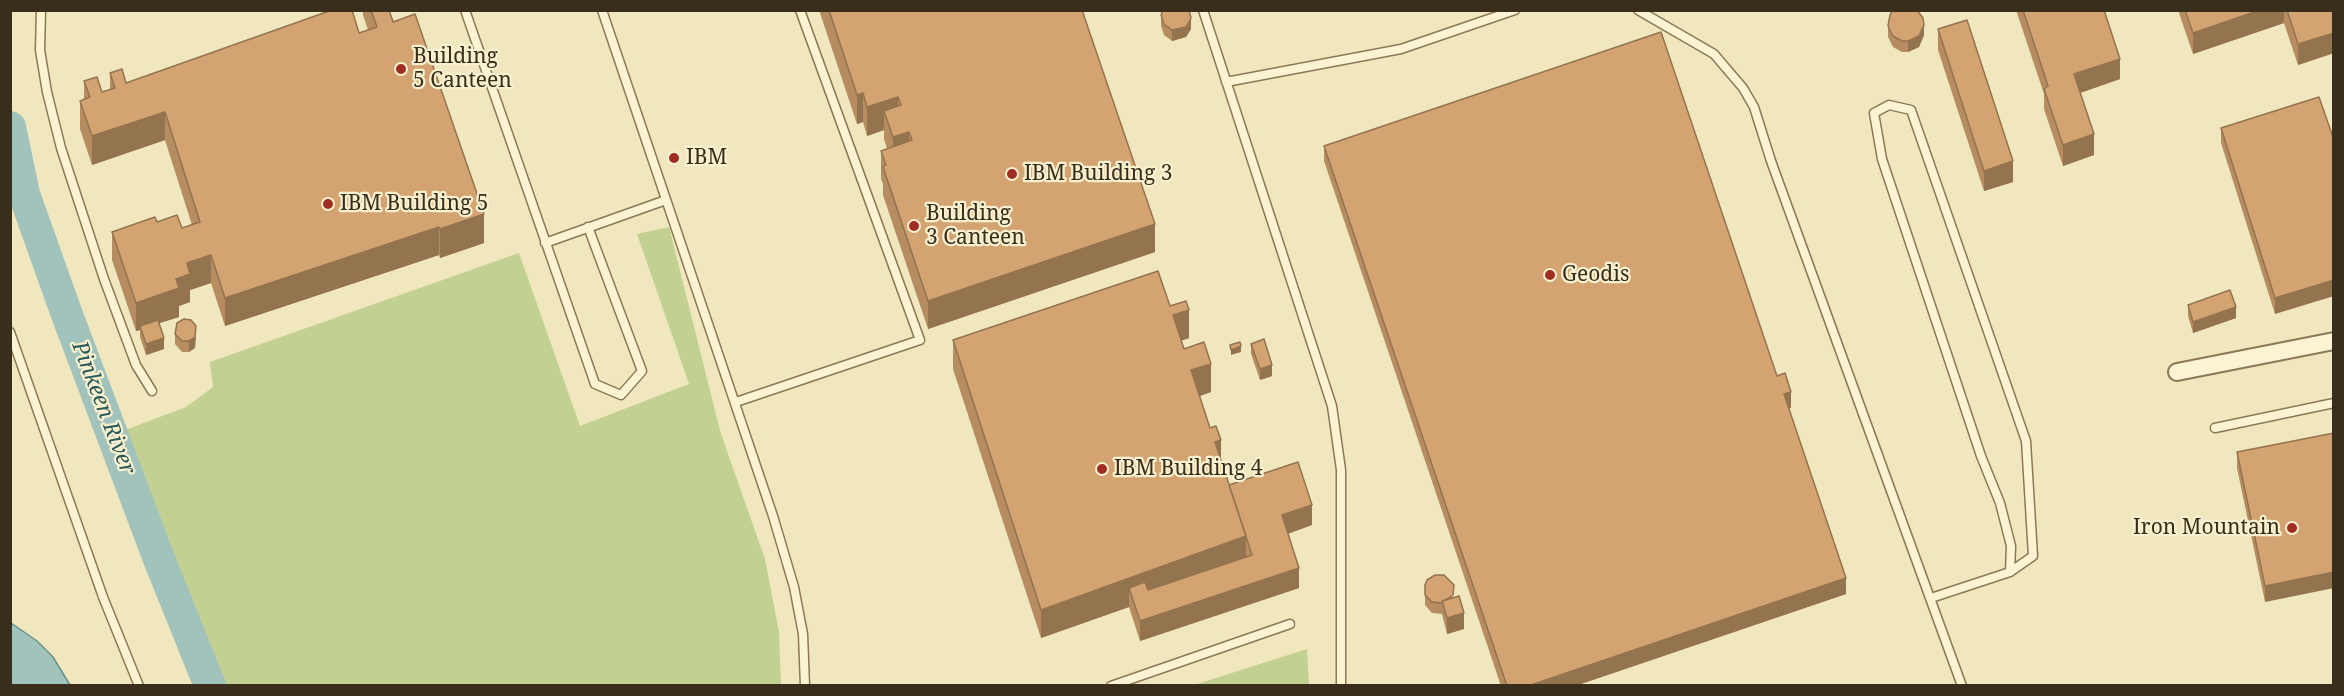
<!DOCTYPE html>
<html>
<head>
<meta charset="utf-8">
<style>
  body { margin:0 }
  #map { position:relative; width:2344px; height:696px; overflow:hidden; background:#f1e7bf; font-family:"Noto Serif",serif }
  canvas { display:block }
  .frame { position:absolute; inset:0; border:12px solid #392d1b; pointer-events:none }
</style>
</head>
<body>
<div id="map">
<canvas width="2344" height="696"></canvas>
<div class="frame"></div>
</div>
<script>
const context = document.querySelector('canvas').getContext('2d');
context.lineJoin = 'round';
function fill(path, color) { context.fillStyle = color; context.fill(path, 'evenodd'); }
const shape = rows => new Path2D(rows.map(r => 'M' + r).join(''));
function trace(path, color, width, dash) { context.strokeStyle = color; context.lineWidth = width; context.lineCap = dash ? 'butt' : 'round'; context.setLineDash(dash || []); context.stroke(path); }
function drawText(font, color, halo, rows, align = 'center') {
  context.font = font + ' "Noto Serif",serif'; context.lineWidth = 4.5; context.setLineDash([]); context.textBaseline = 'middle'; context.strokeStyle = halo; context.fillStyle = color; for (const [text, x, y, turn = 0] of rows) {
    context.save(); context.translate(x, y); context.rotate((+turn || 0) * Math.PI / 180); context.textAlign = isNaN(turn) ? turn : align; if (halo) context.strokeText(text, 0, 0); context.fillText(text, 0, 0); context.restore();
  }
}
fill(shape([
  [669,227,721,434,765,559,779,632,781,685,210,685,112,435,186,407,213,387,210,362,519,253,580,426,689,384,637,234],
  [1307,649,1309,685,1194,685]
]), '#c2d092');
const water = shape([
  [11,623,37,641,53,657,70,685,11,685,11,623]
]);
fill(water, '#a2c3bc');
trace(water, '#69918b', 1.5);
trace(shape([
  [10,127,24,194,66,312,159,559,210,686]
]), '#a2c3bc', 32);
const lane = shape([
  [41,10,40,50,47,92,61,148,104,279,136,365,152,391],
  [465,10,595,384,621,395,642,371,588,227],
  [602,10,773,516,794,587,803,634,805,686],
  [1203,10,1332,406,1341,470,1341,686],
  [1638,10,1714,54,1743,88,1754,107,1771,161,1962,686],
  [1226,82,1401,49,1515,10],
  [545,243,666,200],
  [10,332,103,597,139,686],
  [736,402,920,340,800,10],
  [2215,428,2334,403],
  [1931,598,2010,572,2011,546,2000,503,1981,456,1882,159,1874,113,1889,105,1911,110,2026,441,2033,556,2010,572],
  [1111,686,1290,624]
]);
const street = shape([
  [2177,372,2334,341]
]);
trace(lane, '#8b7856', 11);
trace(street, '#8b7856', 20);
trace(lane, '#fbf3d2', 8);
trace(street, '#fbf3d2', 16);
fill(shape([
  [363,10,389,10,484,243,440,258,439,255,225,326,211,283,190,290,190,302,179,306,179,317,159,323,164,349,146,355,140,337,140,330,136,331,112,260,112,232,157,222,182,228,192,225,165,140,92,165,80,129,80,101,84,99,84,81,102,92,110,90,110,73,126,83,359,33,368,30,363,15],
  [819,10,1082,10,1155,252,928,329,883,195,883,184,881,179,881,151,887,149,884,139,884,130,867,136,863,122,857,124],
  [2016,10,2104,10,2120,79,2080,93,2094,155,2063,166,2044,109,2044,94],
  [2178,10,2334,10,2334,53,2298,65,2284,23,2193,54],
  [1161,15,1191,29,1186,37,1172,41,1164,35,1161,26],
  [1888,26,1924,35,1919,47,1908,52,1902,52,1893,47,1888,37],
  [1938,29,2013,182,1984,191,1938,50],
  [2221,128,2334,140,2275,314,2221,143],
  [1324,146,1777,376,1791,408,1788,408,1846,594,1575,686,1501,686,1324,161],
  [2188,305,2236,318,2193,333,2188,316],
  [175,334,196,337,195,348,189,352,182,352,175,344],
  [1189,338,1181,341,1184,349,1211,392,1200,396,1229,485,1312,525,1288,533,1299,588,1140,641,1129,607,1041,638,953,369,953,340],
  [1251,344,1272,376,1260,380,1251,354],
  [2334,433,2265,602,2237,468,2237,452],
  [1425,585,1453,597,1464,629,1447,634,1442,614,1432,613,1425,605]
]), '#b58d61');
fill(shape([
  [2260,10,2284,10,2284,23,2193,54,2193,33],
  [1191,18,1191,29,1186,37,1172,41,1172,30],
  [1924,25,1924,35,1919,47,1908,52,1908,41],
  [2334,33,2334,53,2298,65,2298,44],
  [2120,59,2120,79,2074,95,2074,74],
  [863,93,863,122,857,124,857,95],
  [898,97,898,125,884,111,884,130,867,136,867,107],
  [165,112,165,140,92,165,92,136],
  [909,132,909,160,893,165,893,137],
  [2094,134,2094,155,2063,166,2063,145],
  [2013,161,2013,182,1984,191,1984,171],
  [484,214,484,243,440,258,440,229],
  [1155,224,1155,252,928,329,928,301],
  [439,227,439,255,225,326,225,298],
  [211,255,211,283,190,290,190,302,179,306,179,317,141,329,140,326,140,330,136,331,136,303,176,279,187,263],
  [2334,280,2334,296,2275,314,2275,298],
  [2236,307,2236,318,2193,333,2193,322],
  [1189,310,1189,338,1173,343,1173,315],
  [196,326,195,348,189,352,189,341],
  [164,338,164,349,146,355,146,344],
  [1241,346,1241,352,1231,355,1231,350],
  [1211,364,1211,392,1191,399,1191,370],
  [1272,365,1272,376,1260,380,1260,369],
  [1791,392,1791,408,1784,410,1784,394],
  [1221,440,1221,468,1215,442],
  [1312,505,1312,525,1282,536,1282,515],
  [1246,536,1246,564,1135,604,1129,588,1129,607,1041,638,1041,610],
  [1299,568,1299,588,1140,641,1140,621],
  [2334,572,2334,588,2265,602,2265,586],
  [1846,578,1846,594,1575,686,1528,686],
  [1464,613,1464,629,1447,634,1447,618]
]), '#94734f');
const building = shape([
  [332,10,352,10,359,33,377,27,371,10,389,10,393,22,415,14,484,214,440,229,439,227,225,298,211,255,187,263,190,274,176,279,179,288,136,303,112,232,155,217,157,222,177,215,182,228,200,222,165,112,92,136,80,101,90,97,84,81,97,77,102,92,115,88,110,73,122,69,126,83,332,10],
  [829,10,1082,10,1155,224,928,301,883,167,886,165,881,151,912,140,909,132,893,137,884,111,901,105,898,97,867,107,863,93,857,95,829,10],
  [1163,10,1189,10,1191,18,1186,27,1172,30,1164,24,1161,15,1163,10],
  [1893,10,1917,10,1923,18,1924,25,1919,36,1908,41,1902,41,1893,36,1888,26,1890,15,1893,10],
  [2023,10,2104,10,2120,59,2074,74,2094,134,2063,145,2044,89,2048,86,2023,10],
  [2185,10,2260,10,2193,33,2185,10],
  [2287,10,2334,10,2334,33,2298,44,2287,10],
  [1967,20,2013,161,1984,171,1938,29,1967,20],
  [1661,32,1777,376,1785,373,1791,392,1784,394,1846,578,1528,686,1507,686,1324,146,1661,32],
  [2319,97,2334,140,2334,280,2275,298,2221,128,2319,97],
  [1158,271,1170,306,1186,301,1189,310,1173,315,1184,349,1204,342,1211,364,1191,370,1210,428,1216,426,1221,440,1215,442,1246,536,1041,610,953,340,1158,271],
  [2230,290,2236,307,2193,322,2188,305,2230,290],
  [184,319,191,320,196,326,195,337,189,341,182,341,175,334,177,323,184,319],
  [158,320,164,338,146,344,140,326,158,320],
  [1264,339,1272,365,1260,369,1251,344,1264,339],
  [1240,342,1241,346,1231,350,1230,345,1240,342],
  [2334,433,2334,572,2265,586,2237,452,2334,433],
  [1298,462,1312,505,1282,515,1299,568,1140,621,1129,588,1145,582,1148,590,1252,555,1229,485,1298,462],
  [1435,575,1444,575,1454,585,1453,595,1447,599,1442,601,1443,602,1442,603,1432,602,1425,595,1425,585,1427,580,1435,575],
  [1459,596,1464,613,1447,618,1442,601,1459,596]
]);
fill(building, '#d3a471');
trace(building, '#94734f', 1.5);
for (const [x, y, r, color] of [
  [401,69,6,"#9f2d21"],
  [674,158,6,"#9f2d21"],
  [1012,174,6,"#9f2d21"],
  [328,204,6,"#9f2d21"],
  [914,226,6,"#9f2d21"],
  [1550,275,6,"#9f2d21"],
  [1102,469,6,"#9f2d21"],
  [2292,528,6,"#9f2d21"]
]) { const dot = new Path2D(); dot.arc(x, y, r, 0, 2 * Math.PI); context.fillStyle = color; context.fill(dot); trace(dot, '#f8f0cf', 2); }
drawText('21px', '#392d1b', '#f8f0cf', [
  ["Building",413,57],
  ["5 Canteen",413,81],
  ["IBM",686,158],
  ["IBM Building 3",1024,174],
  ["IBM Building 5",340,204],
  ["Building",926,214],
  ["3 Canteen",926,238],
  ["Geodis",1562,275],
  ["IBM Building 4",1114,469],
  ["Iron Mountain",2280,528,"right"]
], 'left');
drawText('italic 22px', '#29595a', '#f8f0cf', [
  ["Pinkeen River",103,408,69]
]);
</script>
</body>
</html>
